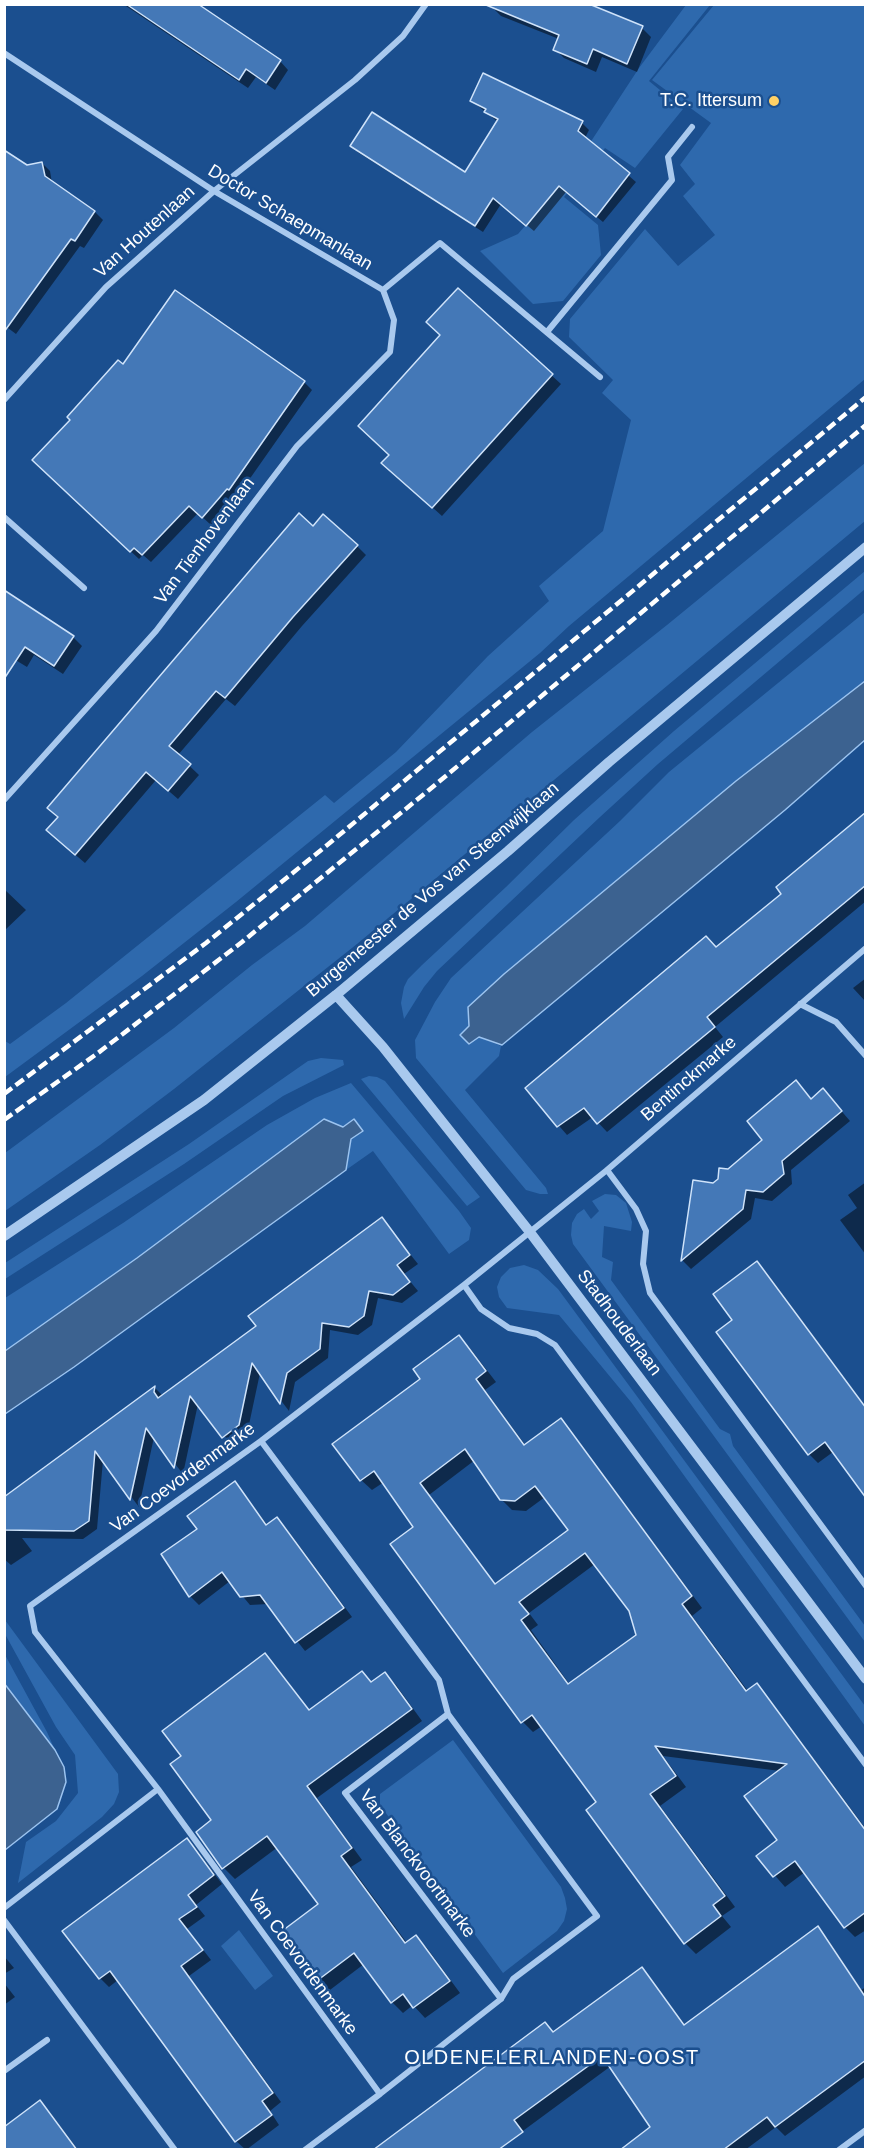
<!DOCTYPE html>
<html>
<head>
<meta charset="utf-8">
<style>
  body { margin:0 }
  #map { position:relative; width:870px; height:2154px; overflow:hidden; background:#1b4f8f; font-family:Helvetica,sans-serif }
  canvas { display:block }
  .frame { position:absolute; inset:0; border:6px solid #fff; pointer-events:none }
</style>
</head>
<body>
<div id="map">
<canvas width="870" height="2154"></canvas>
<div class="frame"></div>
</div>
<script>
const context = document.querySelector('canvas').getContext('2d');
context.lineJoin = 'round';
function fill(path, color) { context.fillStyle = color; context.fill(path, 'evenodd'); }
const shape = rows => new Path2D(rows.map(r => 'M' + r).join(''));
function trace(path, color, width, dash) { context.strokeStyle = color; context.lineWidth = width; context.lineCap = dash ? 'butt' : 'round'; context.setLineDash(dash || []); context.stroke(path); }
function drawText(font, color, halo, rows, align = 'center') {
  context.font = font + ' Helvetica,sans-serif'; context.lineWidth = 5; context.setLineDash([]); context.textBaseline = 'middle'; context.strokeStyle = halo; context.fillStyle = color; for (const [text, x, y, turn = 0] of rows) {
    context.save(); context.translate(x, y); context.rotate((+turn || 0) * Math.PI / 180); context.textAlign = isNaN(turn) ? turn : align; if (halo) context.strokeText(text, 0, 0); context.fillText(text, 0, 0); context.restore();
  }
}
fill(shape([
  [686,5,710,5,649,81,683,109,635,168,605,148,564,197,598,225,601,255,563,301,533,304,480,251,518,234,569,175,639,68],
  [714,5,865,5,865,379,569,626,540,653,236,902,142,976,5,1077,5,1041,10,1044,66,1003,325,795,334,803,396,752,488,656,549,601,539,586,603,531,631,420,602,393,613,380,569,337,570,319,645,229,678,266,715,235,683,196,695,184,680,165,711,123,652,80],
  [865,463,865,521,357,944,174,1089,100,1145,5,1211,5,1153,174,1028,252,965,305,926,532,732,667,625],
  [865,571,865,589,658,764,600,817,437,971,424,987,404,1019,401,1003,404,987,408,979,422,965,506,887,574,820,674,731],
  [865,612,865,681,652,851,504,974,469,1026,460,1034,469,1044,479,1037,501,1046,499,1056,465,1090,546,1188,548,1194,540,1194,526,1190,416,1058,415,1040,435,1002,451,978,620,821,669,772],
  [321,1058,343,1060,344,1065,283,1096,184,1164,5,1279,5,1263,189,1144,308,1061],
  [369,1076,377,1077,385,1081,480,1197,467,1206,361,1079],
  [351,1083,459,1211,471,1228,469,1240,449,1254,373,1151,346,1170,351,1139,363,1131,354,1119,137,1258,5,1351,5,1298,123,1223,267,1125,315,1098],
  [605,1194,616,1195,626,1203,632,1222,631,1231,604,1226,602,1257,613,1262,611,1280,720,1429,730,1434,733,1446,865,1626,865,1642,573,1244,571,1235,572,1223,577,1214,584,1209,591,1219,599,1211,592,1201],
  [524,1265,538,1270,558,1289,865,1706,865,1726,631,1402,559,1315,507,1308,499,1297,497,1287,501,1277,510,1268],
  [5,1620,118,1774,119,1792,114,1804,102,1817,18,1883,26,1842,56,1821,78,1793,75,1755,56,1727,5,1634],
  [4,1653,47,1732,55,1750,5,1683],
  [453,1740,561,1887,565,1898,567,1909,564,1921,557,1931,503,1973,380,1805,380,1794],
  [239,1930,273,1976,255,1990,221,1946]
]), '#2e69ad');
const water = shape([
  [865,681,865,740,785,810,502,1045,479,1037,469,1044,460,1035,469,1026,468,1007,504,974,736,781,865,681],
  [324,1119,343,1127,354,1119,363,1131,351,1139,346,1170,74,1367,5,1414,5,1351,137,1258,324,1119],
  [4,1683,55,1750,64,1767,66,1782,57,1809,5,1850,4,1683]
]);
fill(water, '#3c6290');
trace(water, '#9cc4f0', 1.5);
fill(shape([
  [123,4,195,4,280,61,288,70,275,90,256,77,248,88],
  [493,4,585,4,642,28,651,37,637,72,602,57,596,72,564,58,555,49,559,39,501,16,492,7],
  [472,101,582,123,589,130,585,138,636,182,603,222,566,192,534,231,501,204,483,232,359,153,352,146,465,174,498,122],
  [42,163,50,171,52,183,95,212,103,220,84,248,80,246,16,334,8,328,4,332,4,265,27,167],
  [458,290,561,384,442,516,393,472,391,455,442,335],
  [124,367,304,382,312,390,237,497,236,496,211,525,198,513,151,562,143,555,139,559,42,468,72,420],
  [313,528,357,546,366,555,302,626,235,706,226,699,178,755,199,775,178,799,156,780,85,863,57,839],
  [4,592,73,637,82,646,63,674,34,655,27,667,4,653],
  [866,814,866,901,715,1027,723,1037,607,1132,593,1117,567,1135,527,1089,716,949,783,894],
  [4,889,26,910,4,931],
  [866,978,866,1002,853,988],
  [805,1091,812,1100,832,1100,850,1121,791,1170,792,1184,772,1201,755,1198,751,1219,691,1269,683,1261,694,1182,713,1185,764,1140],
  [866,1182,866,1255,840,1220,857,1208,848,1195],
  [382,1219,418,1264,404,1274,418,1291,402,1303,378,1298,372,1325,358,1335,330,1330,328,1358,295,1382,289,1411,260,1373,247,1434,232,1445,198,1404,183,1474,154,1437,139,1507,103,1460,97,1529,83,1539,22,1538,32,1551,11,1565,4,1559,4,1499,155,1388,163,1396,258,1326],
  [757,1263,766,1272,866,1407,866,1495,833,1452,818,1463,809,1454,734,1321],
  [459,1337,469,1347,496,1382,485,1390,526,1446,561,1420,571,1431,702,1608,692,1616,748,1691,757,1685,767,1696,866,1829,866,1930,855,1937,845,1927,805,1872,785,1887,758,1856,779,1840,780,1771,663,1756,686,1787,660,1806,735,1907,722,1916,731,1927,696,1954,685,1943,598,1802,542,1726,533,1732,523,1722,416,1527,384,1482,372,1490,361,1480,423,1380],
  [475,1460,501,1499,512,1510,526,1511,545,1497,570,1531,496,1585,429,1495],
  [595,1564,630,1611,638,1636,570,1685,531,1630,538,1625,529,1613],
  [234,1483,243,1492,268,1526,277,1519,286,1528,352,1617,305,1651,268,1604,250,1605,230,1581,199,1605,190,1596,199,1530],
  [265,1655,276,1666,310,1711,362,1673,372,1683,385,1674,396,1685,422,1721,317,1798,362,1860,351,1867,407,1943,416,1937,427,1948,460,1993,425,2018,413,2005,403,2013,392,2002,364,1964,326,1993,315,1982,320,1904,278,1847,235,1879,224,1868,213,1821,183,1757],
  [187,1840,196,1849,222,1884,196,1905,205,1916,187,1929,211,1960,189,1976,281,2102,270,2111,279,2125,246,2150,236,2141,118,1980,109,1987,100,1978],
  [818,1928,827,1938,861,1990,866,1987,866,2076,785,2136,776,2127,745,2150,642,2150,652,2127,611,2066,497,2150,545,2024,555,2033,641,1969,651,1979,685,2025],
  [4,1956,14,1968,4,1974],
  [4,1983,15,1997,4,2005],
  [40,2102,49,2111,78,2150,4,2150]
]), '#0007');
const building = shape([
  [126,4,198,4,281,60,266,83,246,69,239,80,126,4],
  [589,4,643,26,627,64,593,49,587,64,553,50,559,35,486,5,589,4],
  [483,73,583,121,578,131,630,173,596,217,559,186,526,226,493,198,475,226,350,146,372,112,465,172,498,119,484,112,486,109,470,101,483,73],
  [4,150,27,165,42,162,45,176,95,211,75,241,71,239,4,332,4,150],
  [458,288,553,374,432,508,381,463,389,455,358,426,440,335,426,322,458,288],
  [175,290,305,381,229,490,227,489,202,518,189,506,142,555,134,548,130,552,32,460,70,420,67,417,118,360,123,364,175,290],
  [299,513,313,526,323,514,358,545,293,617,225,698,216,691,169,746,191,764,168,791,146,772,75,855,46,830,58,817,47,808,299,513],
  [4,590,74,636,54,666,25,647,4,679,4,590],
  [866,812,866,885,707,1017,715,1027,597,1124,584,1108,557,1127,525,1088,706,936,716,947,781,894,776,887,866,812],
  [796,1080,811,1099,823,1088,842,1111,782,1161,784,1174,763,1192,746,1190,743,1209,681,1261,693,1180,713,1183,718,1179,719,1168,728,1169,762,1140,747,1121,796,1080],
  [382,1217,410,1255,397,1265,410,1282,393,1295,369,1291,364,1316,349,1327,322,1323,320,1349,287,1373,280,1404,252,1363,239,1425,222,1438,190,1396,174,1468,146,1428,130,1500,95,1451,89,1521,74,1531,4,1530,4,1497,155,1386,154,1392,158,1398,256,1326,248,1316,382,1217],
  [757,1261,866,1408,866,1498,825,1442,808,1455,716,1332,732,1320,713,1294,757,1261],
  [459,1335,486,1371,476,1379,524,1445,561,1418,692,1596,682,1604,746,1691,757,1683,866,1831,866,1912,844,1928,795,1861,773,1877,756,1856,777,1840,744,1796,787,1764,655,1746,676,1776,650,1794,725,1896,713,1905,721,1916,684,1944,586,1810,596,1802,532,1715,521,1723,390,1544,413,1527,374,1471,360,1481,332,1444,420,1379,413,1369,459,1335],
  [465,1449,500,1500,515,1501,535,1486,568,1530,495,1584,420,1483,465,1449],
  [585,1553,629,1611,636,1635,568,1684,521,1620,529,1614,519,1602,585,1553],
  [235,1481,266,1525,277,1517,344,1608,295,1643,260,1595,240,1597,222,1572,189,1597,161,1554,197,1529,187,1516,235,1481],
  [265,1653,309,1710,362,1671,371,1682,385,1672,412,1709,307,1786,352,1848,341,1856,405,1943,416,1935,450,1981,413,2008,403,1994,391,2003,354,1953,314,1983,278,1934,318,1904,267,1836,222,1869,196,1832,211,1820,170,1764,181,1756,162,1731,265,1653],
  [187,1838,214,1875,188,1895,197,1907,179,1919,203,1950,181,1966,273,2093,262,2101,272,2115,235,2142,110,1971,99,1979,62,1931,187,1838],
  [818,1926,866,1998,866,2060,775,2127,767,2117,723,2150,620,2150,650,2127,602,2056,514,2120,523,2132,498,2150,373,2150,545,2022,553,2032,642,1967,684,2025,818,1926],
  [40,2100,77,2150,4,2150,4,2127,40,2100]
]);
fill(building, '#4478b7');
trace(building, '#cfe3fa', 1.5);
trace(shape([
  [4,53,214,191,383,290,440,243,600,377],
  [547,332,672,180,668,157,692,127],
  [4,400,106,287,214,191,355,80,403,36,426,4],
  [4,517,84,588],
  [4,800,156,631,297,446,390,352,394,320,383,290],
  [800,1004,836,1022,866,1056],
  [607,1170,636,1209,646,1231,643,1264,650,1293,866,1586],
  [464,1285,481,1309,509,1328,537,1334,555,1345,866,1765],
  [261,1441,439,1680,448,1714,597,1916,513,1979,501,1999,380,2094,305,2150],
  [448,1714,345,1793,501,1999],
  [4,1908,158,1789],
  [4,1920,175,2150],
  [4,2071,47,2040],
  [380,2094,158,1789,35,1632,30,1606,261,1441,464,1285,607,1170,866,948],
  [839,2150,866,2130]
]), '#a9c9ee', 6);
trace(shape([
  [336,995,383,1047,529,1231,866,1679],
  [4,1236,204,1100,336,995,508,851,609,762,866,547]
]), '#a9c9ee', 10);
trace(shape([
  [4,1094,206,943,326,846,866,397],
  [4,1120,98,1053,242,942,429,790,866,425]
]), '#fff', 4.5, [10, 4.5]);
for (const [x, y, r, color] of [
  [774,101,6,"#ffd166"]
]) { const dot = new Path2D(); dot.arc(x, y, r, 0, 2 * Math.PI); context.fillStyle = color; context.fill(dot); trace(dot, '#1b4f8f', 2); }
drawText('18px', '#fff', '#1b4f8f', [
  ["T.C. Ittersum",762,101]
], 'right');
drawText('18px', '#fff', '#1b4f8f', [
  ["Doctor Schaepmanlaan",290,218,31],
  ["Van Houtenlaan",145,232,-42],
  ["Van Tienhovenlaan",205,541,-53],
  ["Burgemeester de Vos van Steenwijklaan",433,890,-40],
  ["Bentinckmarke",689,1079,-41],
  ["Stadhouderlaan",619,1323,53],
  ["Van Coevordenmarke",183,1478,-36],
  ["Van Blanckvoortmarke",417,1864,53],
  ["Van Coevordenmarke",302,1963,54]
]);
context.letterSpacing = '1.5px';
drawText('20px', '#fff', '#1b4f8f', [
  ["OLDENELERLANDEN-OOST",552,2058]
]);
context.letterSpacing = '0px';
</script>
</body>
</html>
